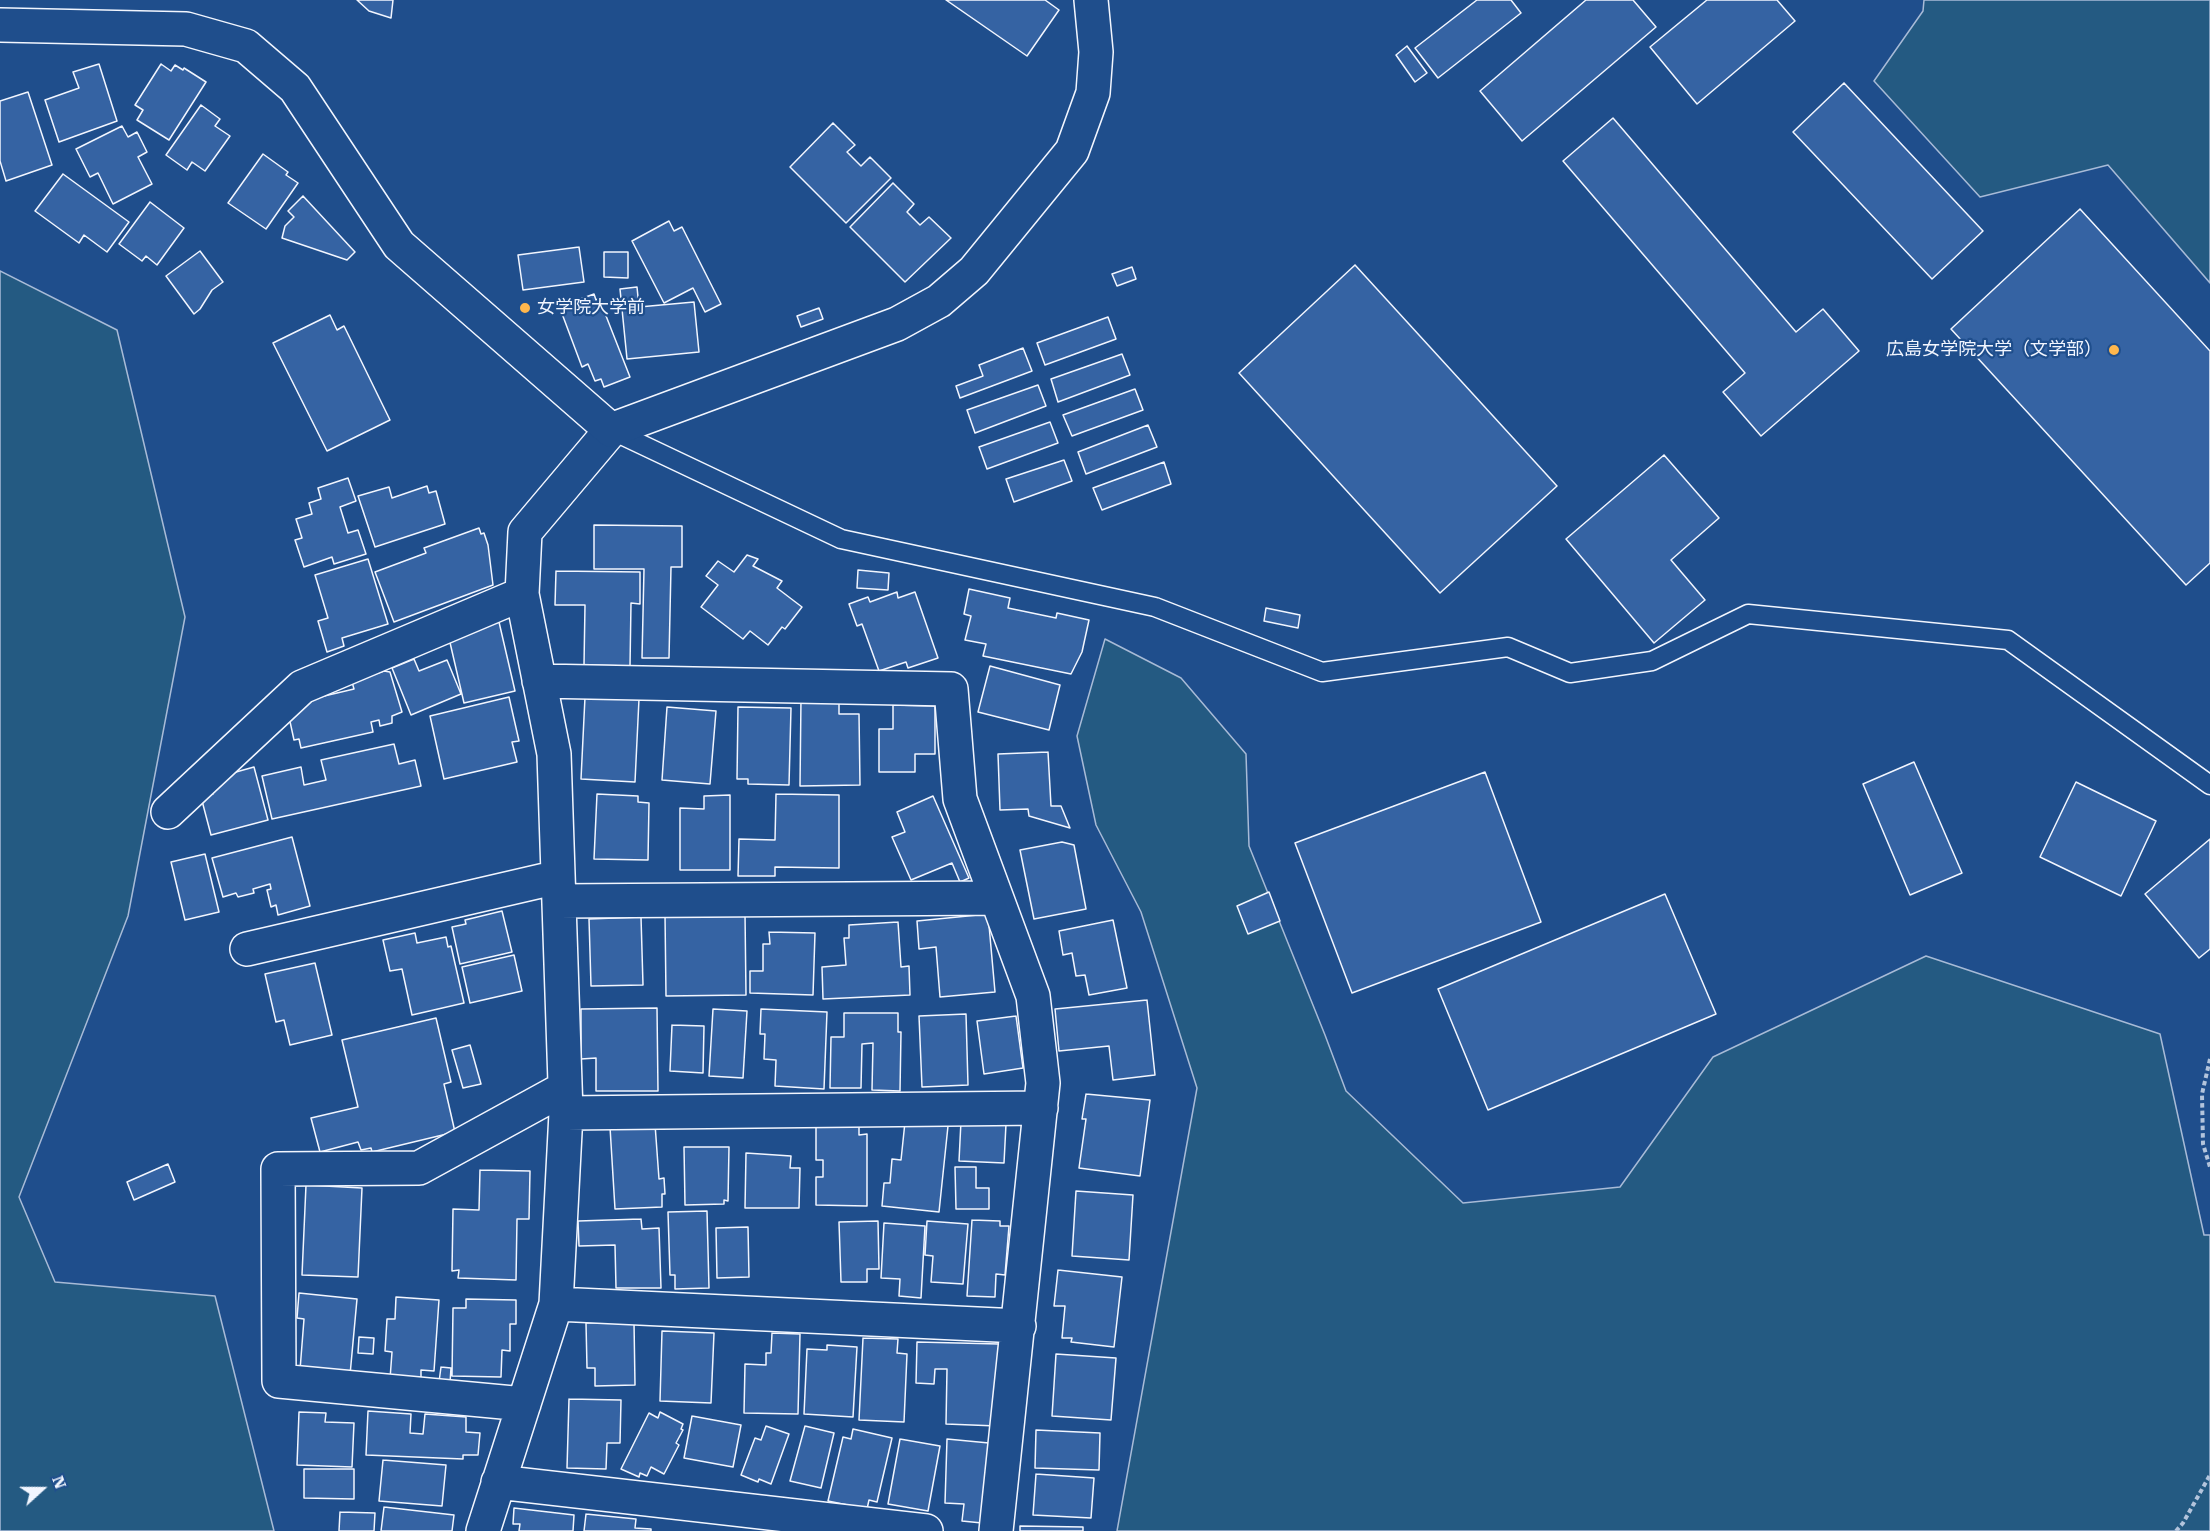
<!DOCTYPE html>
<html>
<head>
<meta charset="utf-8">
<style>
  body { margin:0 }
  #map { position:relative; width:2210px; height:1531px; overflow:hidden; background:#1f4e8c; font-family:"Roboto Serif",serif }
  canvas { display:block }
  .north { position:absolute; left:12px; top:1459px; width:60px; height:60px; -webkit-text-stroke:4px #1f4e8c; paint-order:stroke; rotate:69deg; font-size:16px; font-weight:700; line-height:24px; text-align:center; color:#f2f6ff }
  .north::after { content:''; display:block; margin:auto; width:21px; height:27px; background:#f2f6ff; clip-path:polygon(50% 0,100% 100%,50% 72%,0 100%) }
</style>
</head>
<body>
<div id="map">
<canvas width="2210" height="1531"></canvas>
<div class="north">N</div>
</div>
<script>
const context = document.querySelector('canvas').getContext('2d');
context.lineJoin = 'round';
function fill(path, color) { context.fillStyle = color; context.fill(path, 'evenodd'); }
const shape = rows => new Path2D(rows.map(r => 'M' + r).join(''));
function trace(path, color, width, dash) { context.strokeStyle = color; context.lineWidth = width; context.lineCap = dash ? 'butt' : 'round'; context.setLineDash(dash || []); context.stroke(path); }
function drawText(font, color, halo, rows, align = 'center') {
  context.font = font + ' "Roboto Serif","Noto Sans JP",serif'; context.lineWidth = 4.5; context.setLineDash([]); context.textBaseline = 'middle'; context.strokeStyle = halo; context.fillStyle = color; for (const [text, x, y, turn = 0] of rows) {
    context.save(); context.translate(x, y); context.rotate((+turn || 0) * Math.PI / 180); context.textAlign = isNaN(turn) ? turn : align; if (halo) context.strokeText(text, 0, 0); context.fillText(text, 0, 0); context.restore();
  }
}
const green = shape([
  [1924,0,2210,0,2210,283,2108,165,1980,197,1874,81,1923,11,1924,0],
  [0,271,117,330,185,617,128,916,19,1197,55,1282,215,1296,274,1531,0,1531,0,271],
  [1105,639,1181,678,1246,754,1249,846,1325,1035,1346,1091,1463,1203,1620,1187,1713,1057,1926,956,2160,1034,2204,1235,2210,1235,2210,1531,1117,1531,1197,1088,1141,912,1096,825,1077,736,1105,639]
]);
fill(green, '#245a82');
trace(green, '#a8bbd7', 1.5);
const building = shape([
  [357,0,393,0,391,18,369,11,357,0],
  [946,0,1045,0,1059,10,1027,56,946,0],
  [1477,0,1511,0,1521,13,1438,78,1415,48,1477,0],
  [1586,0,1633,0,1656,27,1522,141,1480,91,1586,0],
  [1707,0,1777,0,1795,21,1697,104,1650,47,1707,0],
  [1407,46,1427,73,1415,82,1396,55,1407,46],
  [99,64,117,121,59,142,45,100,79,88,73,72,99,64],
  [161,64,171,71,175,65,183,70,184,68,206,82,169,140,137,120,143,110,135,105,161,64],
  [1844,83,1983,231,1932,279,1793,132,1844,83],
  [28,92,52,165,6,181,0,161,0,101,28,92],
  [201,105,220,119,215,126,230,136,205,171,192,162,187,170,166,155,201,105],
  [1613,118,1796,332,1823,309,1859,351,1761,436,1723,392,1745,373,1563,161,1613,118],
  [833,123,855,145,847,152,861,166,870,157,891,178,846,223,790,167,833,123],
  [122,126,128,137,137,132,147,152,138,157,152,184,113,204,98,173,90,177,76,149,122,126],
  [263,154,288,172,286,175,298,183,266,229,228,203,263,154],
  [63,174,129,222,107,252,84,235,79,243,35,211,63,174],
  [893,183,914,204,907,212,920,225,929,217,951,238,905,282,850,227,893,183],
  [303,196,355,252,347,260,282,238,285,226,294,217,288,211,303,196],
  [150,202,184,228,157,265,146,256,142,261,119,244,150,202],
  [2080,209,2210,351,2210,563,2186,585,1951,329,2080,209],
  [669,221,674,231,682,227,721,304,705,312,693,288,664,303,632,241,669,221],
  [579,247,584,282,523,290,518,255,579,247],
  [200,251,223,282,212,290,200,309,194,314,166,276,200,251],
  [604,252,628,252,628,278,604,277,604,252],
  [1355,265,1557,486,1440,593,1239,373,1355,265],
  [1132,267,1136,279,1117,286,1112,274,1132,267],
  [637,287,639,307,694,302,699,352,627,359,620,289,637,287],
  [594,294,596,300,599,298,630,377,604,387,601,379,595,381,588,364,582,367,561,311,564,305,594,294],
  [819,308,823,319,801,327,797,316,819,308],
  [330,315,337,330,344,326,390,420,327,451,273,343,330,315],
  [1108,317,1116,339,1045,365,1037,343,1108,317],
  [1023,348,1032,371,960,398,956,386,983,376,979,365,1023,348],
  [1122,354,1130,375,1058,402,1051,379,1122,354],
  [1038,385,1046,406,975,433,967,410,1038,385],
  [1135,389,1143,410,1072,436,1063,415,1135,389],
  [1050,422,1058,443,987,469,979,447,1050,422],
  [1148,425,1157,447,1086,474,1078,452,1148,425],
  [1664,455,1719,518,1671,560,1705,600,1654,643,1566,539,1664,455],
  [1064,460,1072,481,1014,502,1006,479,1064,460],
  [1164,462,1171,484,1102,510,1093,488,1164,462],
  [348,478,356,501,340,507,348,533,358,530,366,554,334,564,332,557,304,567,295,540,302,538,296,519,312,514,309,503,321,499,318,488,348,478],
  [427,486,429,493,436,491,445,524,375,547,358,496,389,487,392,498,427,486],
  [594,525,682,526,682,567,671,567,669,658,642,658,644,569,594,569,594,525],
  [479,528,481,534,484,533,488,545,493,585,394,622,375,572,426,553,424,548,479,528],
  [747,555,758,559,753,566,782,581,777,588,802,607,785,629,782,627,768,645,750,631,743,639,701,607,718,585,706,576,718,561,734,572,747,555],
  [368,559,388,624,342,638,344,646,327,652,318,621,328,618,315,575,368,559],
  [858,570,889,573,888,590,857,588,858,570],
  [556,571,640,572,640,604,631,603,630,666,584,665,585,605,555,605,556,571],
  [969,589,1010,598,1008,608,1056,618,1057,613,1089,620,1082,652,1071,674,983,656,986,644,965,640,971,616,964,614,969,589],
  [897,592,898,598,915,592,938,658,908,668,906,662,879,671,862,624,857,626,849,604,868,597,870,602,897,592],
  [1266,608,1300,615,1298,628,1264,621,1266,608],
  [499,622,515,691,464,703,448,634,499,622],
  [414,659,419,671,447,660,461,694,411,715,392,668,414,659],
  [990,666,1060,685,1049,730,978,712,990,666],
  [384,671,390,672,402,712,392,716,392,723,380,726,379,720,371,722,373,732,301,748,299,739,294,740,289,717,303,701,354,689,352,682,384,671],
  [509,697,519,741,512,742,517,762,444,779,430,716,509,697],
  [585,697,639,699,635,782,581,779,585,697],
  [801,698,839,698,839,714,859,714,860,785,800,786,801,698],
  [893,705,935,706,935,754,915,754,915,772,879,772,879,729,893,729,893,705],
  [667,707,716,711,710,784,662,780,667,707],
  [738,707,791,708,789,785,748,784,748,779,737,779,738,707],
  [394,744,399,764,415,760,421,786,272,819,262,776,301,767,304,785,326,780,321,760,394,744],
  [1048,752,1051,806,1061,806,1070,828,1029,816,1028,809,1000,810,998,754,1048,752],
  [1914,762,1962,873,1910,895,1863,784,1914,762],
  [254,767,268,820,211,835,201,797,213,794,212,785,218,777,254,767],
  [1485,772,1541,922,1352,993,1295,843,1485,772],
  [2076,782,2156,821,2121,896,2040,857,2076,782],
  [597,794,638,796,638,802,649,803,648,860,594,859,597,794],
  [776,794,839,795,839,868,775,867,775,876,738,876,739,839,775,840,776,794],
  [730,795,730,870,680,870,680,808,704,809,704,796,730,795],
  [933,796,969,878,960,882,952,863,911,880,892,837,905,832,897,812,933,796],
  [292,837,310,906,278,915,276,905,271,907,267,890,271,889,270,884,253,889,254,893,238,897,236,893,223,897,212,858,292,837],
  [2210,839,2210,949,2199,958,2145,894,2210,839],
  [1062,842,1074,845,1086,909,1034,919,1020,850,1062,842],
  [205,854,219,912,185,920,171,862,205,854],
  [1269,892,1280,921,1248,934,1237,906,1269,892],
  [1665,894,1716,1014,1488,1110,1438,989,1665,894],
  [502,911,512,952,460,964,452,927,466,924,465,920,502,911],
  [745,913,746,995,666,996,665,914,745,913],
  [988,914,995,992,940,997,936,947,919,949,917,921,988,914],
  [641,917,643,985,591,986,589,919,641,917],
  [1113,920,1127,988,1089,995,1085,975,1076,976,1072,953,1063,955,1059,931,1113,920],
  [898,922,901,967,909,966,910,995,823,999,822,967,846,965,844,938,849,938,849,925,898,922],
  [769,932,815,933,813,995,750,993,750,971,763,971,763,944,770,944,769,932],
  [415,933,417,943,446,937,448,947,451,946,464,1003,412,1015,402,969,390,971,383,940,415,933],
  [514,955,522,991,470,1003,462,967,514,955],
  [315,963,332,1035,290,1045,284,1020,276,1022,265,974,315,963],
  [1147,1000,1155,1075,1113,1080,1109,1046,1059,1051,1055,1009,1147,1000],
  [657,1008,658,1091,596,1091,596,1058,581,1059,581,1009,657,1008],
  [713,1009,747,1011,743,1078,709,1076,713,1009],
  [761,1009,827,1012,824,1089,775,1086,776,1060,764,1059,765,1034,760,1034,761,1009],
  [844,1013,898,1013,898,1032,901,1032,900,1091,872,1090,873,1043,862,1044,861,1088,830,1088,831,1037,844,1037,844,1013],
  [966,1014,968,1085,922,1087,919,1016,966,1014],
  [1016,1016,1023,1068,984,1074,977,1021,1016,1016],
  [436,1018,451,1082,444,1084,455,1132,372,1152,371,1148,361,1150,358,1142,320,1152,311,1118,358,1107,342,1040,436,1018],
  [672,1025,704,1026,703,1073,670,1071,672,1025],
  [470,1045,481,1084,463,1088,452,1050,470,1045],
  [1086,1094,1150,1100,1140,1176,1079,1168,1086,1119,1082,1119,1086,1094],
  [961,1121,1006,1124,1004,1163,959,1161,961,1121],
  [905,1122,948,1126,939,1212,882,1206,884,1183,890,1183,892,1159,901,1160,905,1122],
  [655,1124,659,1179,664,1178,665,1194,662,1194,662,1207,615,1209,610,1127,655,1124],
  [816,1125,859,1125,859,1135,867,1134,867,1206,816,1205,816,1177,823,1177,823,1160,816,1160,816,1125],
  [684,1147,729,1147,728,1201,724,1200,724,1204,685,1205,684,1147],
  [746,1153,791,1156,790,1168,800,1168,799,1208,745,1208,746,1153],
  [168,1164,175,1182,134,1200,127,1182,168,1164],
  [955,1167,976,1167,976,1188,989,1188,989,1209,956,1209,955,1167],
  [480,1170,530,1171,529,1219,517,1219,516,1280,458,1278,459,1270,452,1271,453,1209,479,1210,480,1170],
  [306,1185,362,1188,358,1277,302,1275,306,1185],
  [1076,1191,1133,1195,1129,1260,1072,1256,1076,1191],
  [707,1211,709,1288,675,1289,675,1275,670,1275,668,1212,707,1211],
  [641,1219,642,1229,659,1228,661,1288,616,1288,615,1245,579,1246,578,1221,641,1219],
  [972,1220,1000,1221,1000,1226,1009,1226,1005,1275,996,1274,995,1297,967,1296,972,1220],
  [878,1221,879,1269,867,1269,867,1282,841,1282,839,1222,878,1221],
  [927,1221,968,1224,963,1284,931,1282,933,1256,925,1255,927,1221],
  [884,1223,925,1226,921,1298,899,1296,900,1279,881,1278,884,1223],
  [748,1227,749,1277,717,1278,716,1228,748,1227],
  [1058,1270,1122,1277,1114,1347,1071,1342,1072,1338,1062,1338,1065,1306,1054,1306,1058,1270],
  [299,1293,357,1299,350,1375,300,1370,304,1319,297,1318,299,1293],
  [396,1297,439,1300,434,1371,421,1370,421,1381,390,1379,392,1352,385,1351,387,1319,395,1319,396,1297],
  [466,1299,516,1300,516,1324,510,1324,510,1351,502,1350,501,1377,452,1376,453,1308,466,1308,466,1299],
  [634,1322,635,1385,595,1386,595,1368,587,1368,586,1323,634,1322],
  [662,1331,714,1333,711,1403,660,1401,662,1331],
  [772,1333,800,1334,798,1414,744,1413,745,1364,766,1365,766,1353,771,1353,772,1333],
  [359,1337,374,1338,373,1354,358,1353,359,1337],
  [863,1338,898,1339,897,1353,907,1354,904,1422,859,1420,863,1338],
  [917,1342,999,1344,997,1426,946,1424,947,1369,935,1369,934,1384,916,1383,917,1342],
  [827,1345,857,1347,853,1417,804,1414,807,1349,827,1350,827,1345],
  [1056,1354,1116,1358,1111,1420,1052,1416,1056,1354],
  [441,1367,451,1368,450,1383,439,1382,441,1367],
  [569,1399,621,1400,620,1443,607,1443,606,1469,567,1468,569,1399],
  [368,1411,411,1414,410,1433,423,1434,425,1414,466,1417,466,1432,480,1433,478,1455,463,1455,463,1459,366,1455,368,1411],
  [299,1412,326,1413,325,1422,354,1423,352,1467,297,1465,299,1412],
  [660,1412,683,1424,681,1429,683,1430,676,1443,679,1445,664,1474,651,1467,647,1476,640,1473,639,1477,621,1469,649,1413,658,1418,660,1412],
  [692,1416,741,1425,733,1467,684,1458,692,1416],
  [766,1426,789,1434,771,1484,759,1479,758,1482,741,1475,755,1438,761,1440,766,1426],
  [805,1426,834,1433,821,1488,790,1481,805,1426],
  [853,1429,892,1438,877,1502,869,1500,867,1509,828,1501,843,1437,851,1439,853,1429],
  [1036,1430,1100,1433,1099,1470,1035,1468,1036,1430],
  [900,1439,940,1446,928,1511,888,1504,900,1439],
  [947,1439,989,1443,982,1523,962,1521,964,1504,945,1503,947,1439],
  [383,1460,446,1465,442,1506,379,1501,383,1460],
  [304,1469,354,1469,354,1499,304,1498,304,1469],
  [1036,1474,1094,1478,1091,1518,1033,1515,1036,1474],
  [384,1507,454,1515,452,1531,381,1531,384,1507],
  [514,1508,574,1515,573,1531,519,1531,520,1524,513,1524,514,1508],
  [340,1512,375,1513,374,1531,339,1531,340,1512],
  [586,1514,636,1519,635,1528,651,1529,651,1531,584,1531,586,1514],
  [1020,1526,1083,1527,1083,1531,1020,1531,1020,1526]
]);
fill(building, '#3563a3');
trace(building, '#f2f6ff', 1.5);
const service = shape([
  [611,430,841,539,1155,607,1322,672,1508,647,1570,673,1652,661,1748,614,2008,640,2210,785]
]);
const minor = shape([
  [539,681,951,689,960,799,1033,996,1043,1083,996,1531],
  [168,812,302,687,522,594],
  [559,901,996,898],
  [247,949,558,877],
  [566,1113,1041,1108],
  [556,1304,1019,1326],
  [524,1404,279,1381,278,1169,419,1168,565,1088],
  [498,1482,926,1531],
  [483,1531,556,1304,566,1113,554,754,522,594,525,532,611,430]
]);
const tertiary = shape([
  [0,25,186,29,246,46,295,88,399,245,611,430,897,324,939,301,974,271,1072,151,1093,93,1096,52,1091,0]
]);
trace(service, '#f2f6ff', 21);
trace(minor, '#f2f6ff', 36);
trace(tertiary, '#f2f6ff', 36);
trace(shape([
  [2210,1059,2202,1094,2203,1144,2210,1167],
  [2176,1531,2183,1523,2210,1475]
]), '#b3c4dc', 4, [4.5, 3]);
trace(service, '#1f4e8c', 18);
trace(minor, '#1f4e8c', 33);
trace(tertiary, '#1f4e8c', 33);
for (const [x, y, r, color] of [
  [525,308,6,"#ffb74d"],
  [2114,350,6,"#ffb74d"]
]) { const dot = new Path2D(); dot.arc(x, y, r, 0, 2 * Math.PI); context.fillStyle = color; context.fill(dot); trace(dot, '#1f4e8c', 2); }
drawText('18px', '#f2f6ff', '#1f4e8c', [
  ["女学院大学前",537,308],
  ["広島女学院大学（文学部）",2102,350,"right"]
], 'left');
</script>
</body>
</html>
